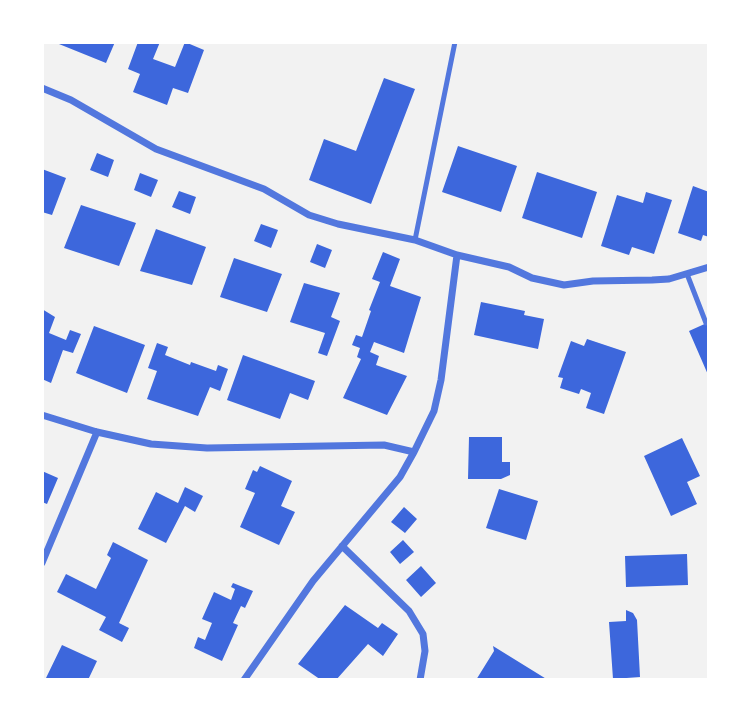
<!DOCTYPE html>
<html>
<head>
<meta charset="utf-8">
<style>
  body { margin:0 }
  #map { position:relative; width:751px; height:722px; overflow:hidden; background:#f2f2f2; font-family:"Nunito Sans",sans-serif }
  canvas { display:block }
  .frame { position:absolute; inset:0; border:44px solid #fff; pointer-events:none }
</style>
</head>
<body>
<div id="map">
<canvas width="751" height="722"></canvas>
<div class="frame"></div>
</div>
<script>
const context = document.querySelector('canvas').getContext('2d');
context.lineJoin = 'round';
function fill(path, color) { context.fillStyle = color; context.fill(path, 'evenodd'); }
const shape = rows => new Path2D(rows.map(r => 'M' + r).join(''));
function trace(path, color, width, dash) { context.strokeStyle = color; context.lineWidth = width; context.lineCap = dash ? 'butt' : 'round'; context.setLineDash(dash || []); context.stroke(path); }
fill(shape([
  [54,42,115,42,106,63],
  [138,42,160,42,153,59,175,67,185,42,204,50,188,93,173,88,167,105,133,92,140,74,128,69],
  [384,78,415,89,371,204,309,180,324,139,356,151],
  [458,146,517,166,501,212,442,192],
  [97,153,114,160,108,177,90,170],
  [42,169,66,178,52,215,42,212],
  [537,172,597,192,582,238,522,218],
  [140,173,158,180,151,197,134,190],
  [693,186,709,192,709,237,703,235,701,241,678,233],
  [179,191,196,197,190,214,172,207],
  [646,192,672,200,654,254,632,247,629,255,601,246,617,195,643,203],
  [81,205,136,223,119,266,64,248],
  [261,224,278,230,271,248,254,241],
  [156,229,206,247,192,285,140,271],
  [317,244,332,250,325,268,310,262],
  [383,252,400,259,390,286,421,297,404,353,374,342,370,352,379,356,376,365,407,376,387,415,343,398,361,359,357,357,360,348,352,345,356,335,362,337,371,311,369,310,380,282,372,279],
  [234,258,282,274,267,312,220,297],
  [304,283,340,293,331,317,340,321,327,356,318,353,325,333,290,322],
  [481,302,525,311,524,315,544,319,538,349,474,335],
  [42,309,55,317,49,333,66,340,70,330,81,334,73,353,63,350,51,383,42,379],
  [709,322,709,377,689,331],
  [94,326,145,345,127,393,76,373],
  [587,339,626,352,604,414,586,408,591,393,581,389,579,394,560,388,563,378,558,377,571,341,584,346],
  [157,343,168,347,165,355,190,365,191,362,216,371,218,365,228,369,220,391,210,387,198,416,147,399,157,371,148,368],
  [243,355,315,381,308,400,290,393,280,419,227,400],
  [469,437,502,437,502,462,510,462,510,475,501,479,468,479],
  [682,438,700,476,687,482,697,504,671,516,644,456],
  [260,466,292,481,281,506,295,512,279,545,240,527,255,493,245,489,253,470,257,472],
  [42,471,58,478,47,504,42,502],
  [185,487,203,496,195,512,185,506,166,543,138,529,156,492,178,503],
  [499,489,538,501,526,540,486,528],
  [404,507,417,519,405,533,391,522],
  [403,540,414,552,400,564,390,552],
  [113,542,148,560,119,623,129,628,122,642,99,630,106,617,57,592,66,574,96,589,111,558,107,555],
  [687,554,688,585,626,587,625,556],
  [421,566,436,583,421,597,406,580],
  [233,583,253,591,245,608,241,606,233,623,238,625,222,661,194,648,198,637,205,640,212,623,202,619,214,592,231,600,235,589,231,587],
  [345,605,378,628,382,623,398,634,383,656,368,644,336,680,321,680,298,664],
  [626,610,633,613,637,620,640,677,613,679,609,622,626,621],
  [62,645,97,661,88,680,46,678],
  [493,646,548,680,476,680,494,651]
]), '#3d67dc');
trace(shape([
  [415,240,455,42],
  [687,274,706,323]
]), '#5277de', 5);
trace(shape([
  [42,88,71,100,156,149,264,189,309,215,338,224,415,240,457,255,509,267,532,278,564,285,593,281,652,280,669,279,709,267],
  [42,415,97,432,151,444,207,448,384,445,414,452],
  [342,546,409,611,423,634,425,651,420,680],
  [42,563,97,432],
  [244,680,313,581,400,477,414,452,434,411,441,380,457,255]
]), '#5277de', 7);
</script>
</body>
</html>
